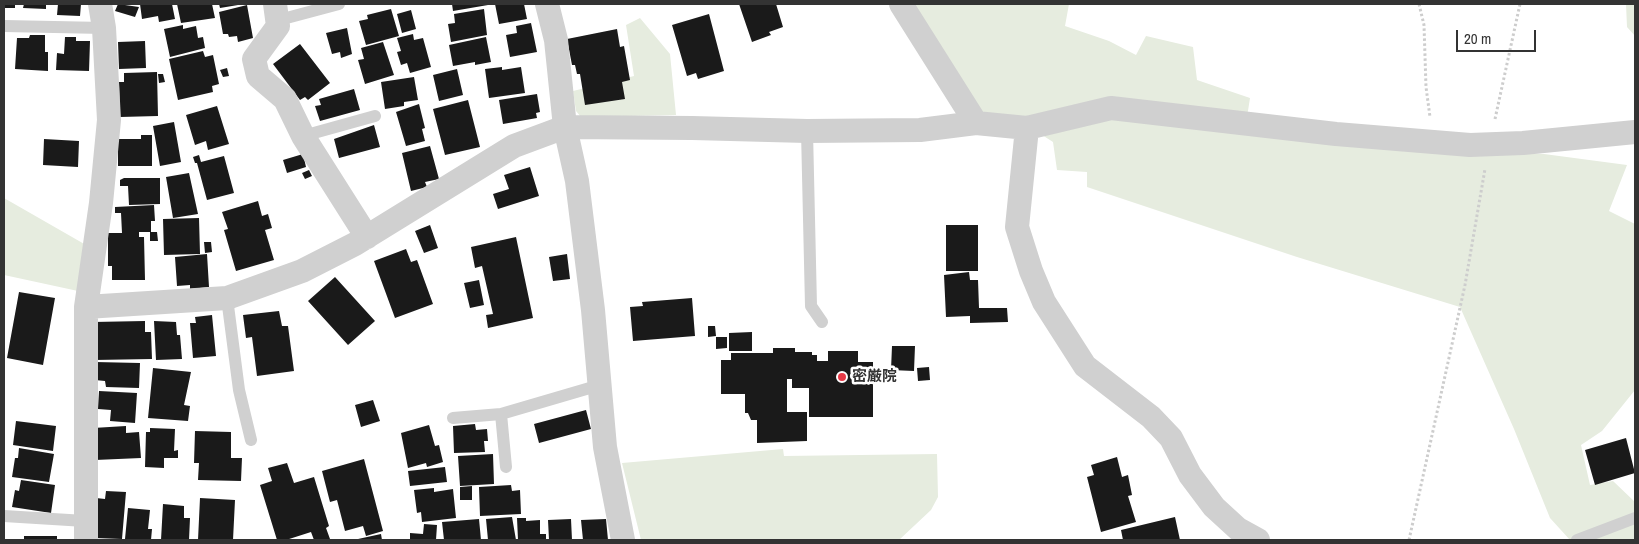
<!DOCTYPE html>
<html>
<head>
<meta charset="utf-8">
<style>
  body { margin:0 }
  #map { position:relative; width:1639px; height:544px; overflow:hidden; background:#fff; font-family:"Archivo Narrow",sans-serif }
  canvas { display:block }
  .frame { position:absolute; inset:0; border:5px solid #333; pointer-events:none }
  .scale { position:absolute; left:1456px; top:30px; width:80px; height:22px; box-sizing:border-box; border:2px solid #333; border-top:0; padding-left:6px; font-size:15px; line-height:18px; white-space:nowrap; color:#333; -webkit-text-stroke:4px #fff; paint-order:stroke }
</style>
</head>
<body>
<div id="map">
<canvas width="1639" height="544"></canvas>
<div class="frame"></div>
<div class="scale">20 m</div>
</div>
<script>
const context = document.querySelector('canvas').getContext('2d');
context.lineJoin = 'round';
function fill(path, color) { context.fillStyle = color; context.fill(path, 'evenodd'); }
const shape = rows => new Path2D(rows.map(r => 'M' + r).join(''));
function trace(path, color, width, dash) { context.strokeStyle = color; context.lineWidth = width; context.lineCap = dash ? 'butt' : 'round'; context.setLineDash(dash || []); context.stroke(path); }
function drawText(font, color, halo, rows, align = 'center') {
  context.font = font + ' "Archivo Narrow","Noto Sans JP",sans-serif'; context.lineWidth = 5; context.setLineDash([]); context.textBaseline = 'middle'; context.strokeStyle = halo; context.fillStyle = color; for (const [text, x, y, turn = 0] of rows) {
    context.save(); context.translate(x, y); context.rotate((+turn || 0) * Math.PI / 180); context.textAlign = isNaN(turn) ? turn : align; if (halo) context.strokeText(text, 0, 0); context.fillText(text, 0, 0); context.restore();
  }
}
fill(shape([
  [901,4,1069,4,1065,26,1109,41,1136,55,1146,36,1193,47,1197,80,1250,98,1245,130,1384,147,1544,154,1627,165,1609,211,1635,224,1635,390,1602,431,1581,445,1590,485,1613,481,1635,502,1635,540,1570,540,1550,518,1514,429,1460,307,1297,257,1087,187,1087,172,1057,170,1053,142,1025,124,978,119],
  [1626,4,1635,4,1635,36,1627,27],
  [640,18,670,54,676,115,581,117,576,111,573,91,634,76,626,25],
  [4,198,86,245,78,291,4,275],
  [783,449,784,456,937,454,938,497,931,510,899,540,641,540,622,463]
]), '#e6ecdf');
fill(shape([
  [4,4,15,4,15,8,4,8],
  [24,4,46,4,46,9,23,8],
  [58,4,81,4,80,16,57,15],
  [118,4,139,7,135,17,115,11],
  [140,4,172,4,175,19,159,22,158,16,142,19],
  [177,4,212,4,215,18,181,23],
  [219,4,238,4,238,5,220,8],
  [452,4,488,4,488,5,453,11],
  [495,4,524,4,527,19,499,24],
  [739,4,776,4,783,27,769,32,771,35,752,42],
  [247,5,253,38,238,42,237,36,229,37,228,34,223,34,219,12],
  [391,9,399,36,366,45,359,21,368,19,367,15],
  [484,9,487,35,451,42,448,24,455,23,454,14],
  [411,10,416,29,402,33,397,14],
  [709,14,724,71,698,79,696,73,687,76,672,25],
  [531,23,537,52,510,57,506,35,517,33,516,26],
  [183,25,183,29,196,26,198,38,203,37,205,48,170,57,164,29],
  [347,28,352,54,341,58,340,52,332,54,326,33],
  [617,29,620,47,624,46,630,80,622,82,625,99,585,105,580,74,577,74,575,65,572,65,567,39],
  [413,34,414,40,423,38,431,67,410,73,407,63,401,65,397,52,401,51,397,38],
  [30,35,45,35,45,52,48,52,48,71,15,69,17,38,29,38],
  [65,37,76,37,76,41,90,41,89,71,56,70,57,53,64,54],
  [486,37,491,62,475,65,475,62,453,66,449,45],
  [145,41,146,68,119,69,118,42],
  [383,42,394,75,365,84,358,60,364,59,361,48],
  [300,44,330,83,308,100,305,97,300,100,273,64],
  [203,51,205,57,213,55,219,84,212,86,213,92,178,100,169,59],
  [502,67,502,70,521,67,525,93,489,98,485,69],
  [227,68,229,76,223,77,220,70],
  [457,69,463,95,439,101,433,75],
  [157,72,158,116,120,117,119,82,124,82,124,73],
  [158,74,163,74,165,82,159,83],
  [414,77,418,100,404,102,404,106,385,109,381,82],
  [354,89,360,110,320,121,315,106,321,105,319,99],
  [537,94,540,112,536,113,537,118,503,124,499,100],
  [468,100,480,147,445,155,433,109],
  [419,104,425,128,422,129,425,141,406,146,396,112],
  [217,106,229,144,208,150,206,141,195,145,186,115],
  [174,122,181,162,160,166,153,126],
  [374,125,380,147,339,158,334,139],
  [141,135,152,135,152,166,118,166,118,139,141,139],
  [44,139,79,141,78,167,43,165],
  [430,146,439,179,425,182,427,187,411,191,402,153],
  [303,154,306,167,287,173,283,160],
  [199,155,201,162,224,156,234,193,207,200,197,163,195,163,193,157],
  [530,167,539,196,498,209,493,194,509,189,504,175],
  [309,170,312,176,305,179,302,173],
  [189,173,198,214,173,218,166,177],
  [124,178,160,178,160,204,129,205,128,186,120,186,120,180],
  [258,201,262,216,268,214,272,228,265,230,274,260,236,271,224,230,228,229,222,212],
  [154,205,155,221,151,221,151,232,139,232,139,237,144,237,145,280,112,280,112,266,108,266,108,233,122,233,121,213,115,213,115,207],
  [199,218,200,254,164,255,163,219],
  [430,225,438,248,424,253,415,231],
  [946,225,978,225,978,271,946,271],
  [150,232,157,232,158,241,150,241],
  [516,237,533,318,488,328,486,315,493,314,482,266,475,268,471,247],
  [204,242,211,242,212,252,205,253],
  [406,249,411,262,417,260,433,304,395,318,374,261],
  [207,254,209,287,190,289,190,285,177,286,175,257],
  [567,254,570,279,553,281,549,257],
  [969,272,970,280,978,280,979,308,1007,308,1008,322,970,323,970,316,946,317,944,275],
  [335,277,375,321,348,345,308,301],
  [479,280,484,305,470,308,464,283],
  [19,292,55,298,43,365,7,358],
  [692,298,695,336,633,341,630,307,643,306,642,302],
  [279,311,282,326,288,326,294,371,257,376,252,337,246,338,243,315],
  [212,315,216,356,193,358,190,323,196,323,195,317],
  [145,321,145,332,151,332,152,359,94,360,93,322],
  [154,321,176,322,177,335,180,335,182,359,156,360],
  [708,326,715,326,716,336,708,337],
  [752,332,752,351,729,351,729,333],
  [716,337,727,337,727,348,716,349],
  [892,346,915,346,914,371,891,370],
  [773,348,795,348,795,352,812,352,812,355,817,355,817,361,828,361,828,351,858,351,858,362,873,362,873,417,809,417,809,388,792,388,792,379,787,379,787,412,807,412,807,441,757,443,757,420,751,420,748,413,745,413,745,394,721,394,721,360,731,360,731,353,773,353],
  [95,362,140,363,139,388,106,387,105,381,95,380],
  [929,367,930,380,918,381,917,368],
  [153,368,191,372,184,405,190,406,188,421,148,418],
  [99,391,137,393,135,423,110,421,111,410,98,409],
  [373,400,380,421,361,427,355,405],
  [586,410,591,429,539,443,534,424],
  [16,421,56,426,53,451,13,445],
  [475,424,476,430,487,429,488,441,484,441,485,452,454,453,453,426],
  [429,425,435,446,439,445,443,462,427,467,426,463,408,468,401,433],
  [126,426,126,433,139,432,141,458,95,460,93,428],
  [150,428,175,429,174,451,178,450,178,458,164,458,164,468,145,467,146,432,150,432],
  [195,431,231,432,231,458,242,458,241,481,198,480,199,463,194,463],
  [1626,438,1635,473,1595,485,1585,450],
  [19,448,54,454,49,482,12,477,15,458,18,458],
  [493,454,494,484,460,486,458,456],
  [1117,457,1122,477,1128,475,1132,495,1128,496,1136,522,1101,532,1087,477,1094,475,1091,465],
  [364,459,383,531,366,536,363,526,345,531,337,500,330,502,322,471],
  [287,463,294,483,314,477,329,526,326,528,330,539,314,540,311,532,286,540,277,540,260,485,272,481,268,468],
  [445,467,447,482,410,486,408,471],
  [21,480,55,485,51,513,12,507,15,490,19,491],
  [511,485,512,491,520,490,521,514,480,516,479,487],
  [472,486,472,500,460,500,460,487],
  [434,488,434,492,453,489,456,518,422,522,421,512,417,513,414,490],
  [106,491,126,492,122,539,94,538,96,498,105,499],
  [200,498,235,500,233,540,198,540],
  [163,504,184,506,184,518,190,518,189,540,161,540],
  [128,508,150,510,148,529,152,529,151,540,125,539],
  [512,517,516,540,488,540,486,519],
  [1175,517,1180,540,1123,540,1121,530],
  [517,518,526,518,526,521,540,520,540,534,546,534,546,540,518,540],
  [479,519,481,540,444,540,442,522],
  [571,519,572,540,549,540,548,520],
  [606,519,608,540,583,540,581,520],
  [424,524,437,525,436,540,410,540,410,533,423,534],
  [381,534,382,540,359,540,358,539],
  [24,536,57,536,57,540,24,540]
]), '#1a1a1a');
trace(shape([
  [1419,4,1424,25,1426,87,1430,117],
  [1495,119,1520,4],
  [1409,540,1465,285,1485,169]
]), '#cdcdcd', 3, [2.5, 2.5]);
trace(shape([
  [279,20,339,4],
  [4,26,104,28],
  [807,131,811,306,822,322],
  [303,136,375,116],
  [227,298,239,390,251,440],
  [501,414,506,467],
  [453,418,501,414,600,385],
  [4,516,85,521],
  [1577,540,1635,518]
]), '#d0d0d0', 12);
trace(shape([
  [275,4,278,26,254,59,258,76,285,99,303,136,367,237],
  [547,4,556,40,565,127,577,181,593,310,605,447,623,540],
  [901,4,976,123],
  [1027,128,1017,227,1031,271,1044,302,1085,366,1151,417,1171,438,1190,475,1214,507,1238,529,1258,540],
  [86,307,227,298,302,271,355,244,514,146,565,127,692,128,807,131,920,130,976,123,1027,128,1111,108,1336,134,1470,145,1523,143,1635,132],
  [86,540,86,307,101,203,109,120,104,28,100,4]
]), '#d0d0d0', 24);
for (const [x, y, r, color] of [
  [842,377,5,"#e63946"]
]) { const dot = new Path2D(); dot.arc(x, y, r, 0, 2 * Math.PI); context.fillStyle = color; context.fill(dot); trace(dot, '#fff', 2); }
drawText('bold 15px', '#333', '#fff', [
  ["密厳院",852,377]
], 'left');
</script>
</body>
</html>
